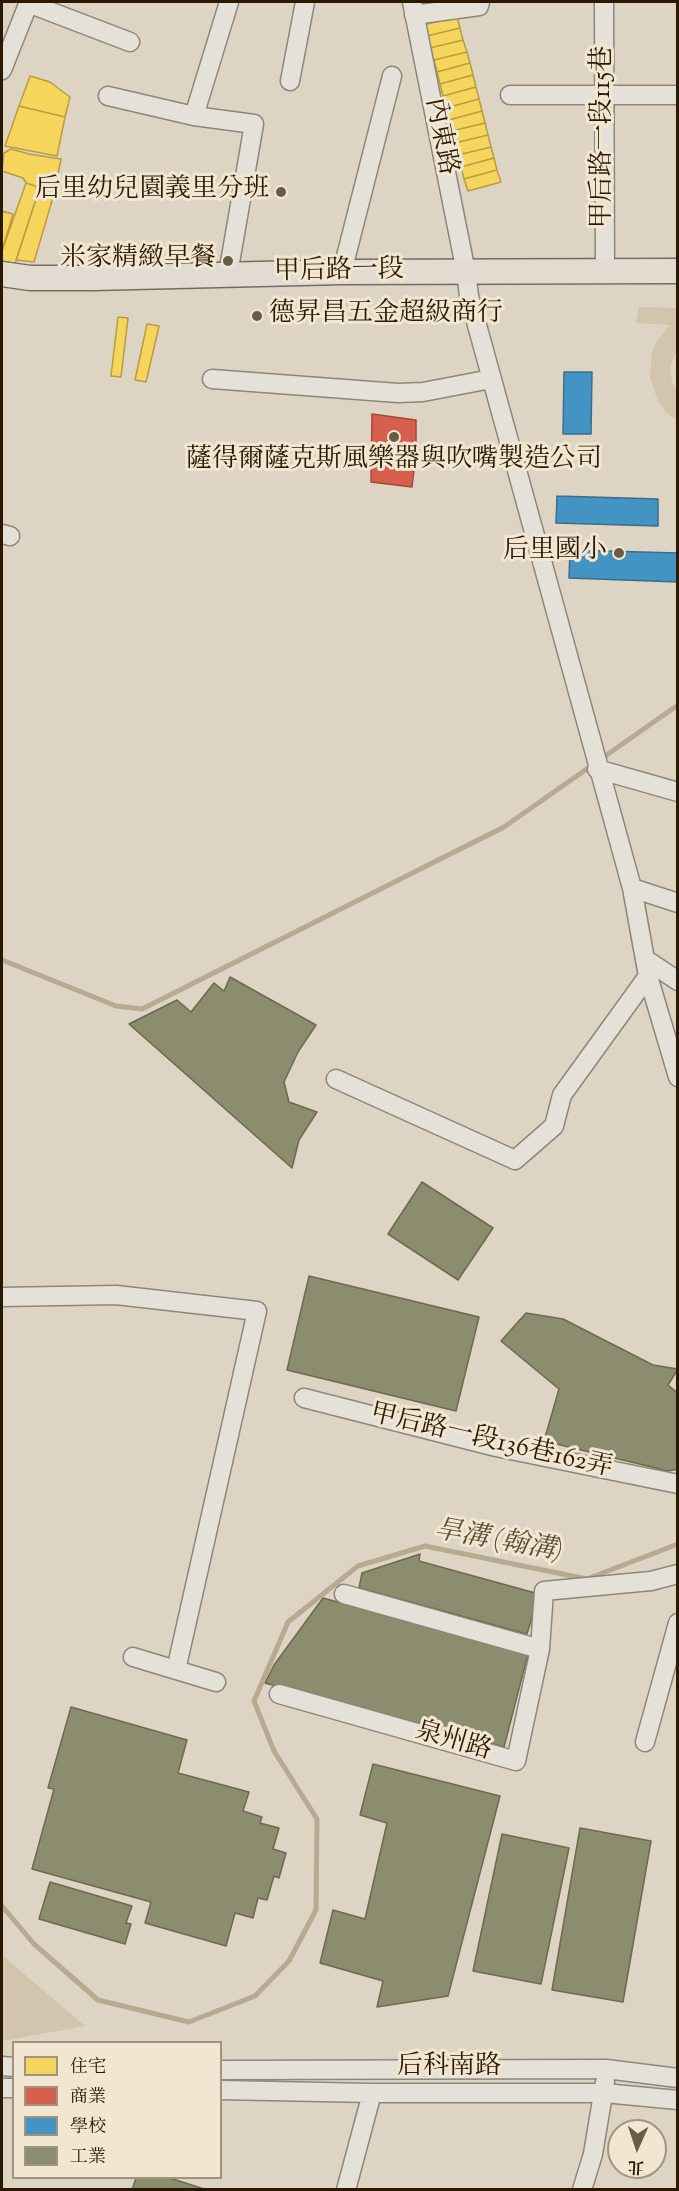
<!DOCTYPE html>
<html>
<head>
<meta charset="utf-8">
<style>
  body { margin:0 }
  #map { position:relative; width:679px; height:2191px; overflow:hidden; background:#ded4c4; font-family:"Sorts Mill Goudy","Noto Serif TC",serif }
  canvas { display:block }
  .frame { position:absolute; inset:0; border:3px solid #2b1802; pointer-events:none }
  .legend { position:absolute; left:12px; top:2041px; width:210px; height:138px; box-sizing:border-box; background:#f0e6d2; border:2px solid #a1947f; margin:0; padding:8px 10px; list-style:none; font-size:18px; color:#2b1802 }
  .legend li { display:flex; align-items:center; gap:12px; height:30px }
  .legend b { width:30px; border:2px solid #a1947f }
  .north { position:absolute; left:607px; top:2119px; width:60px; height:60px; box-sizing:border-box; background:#f0e6d2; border:2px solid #a1947f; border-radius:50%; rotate:183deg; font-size:16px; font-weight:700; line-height:24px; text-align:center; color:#2b1802 }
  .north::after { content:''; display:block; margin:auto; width:21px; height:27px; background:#6a5a46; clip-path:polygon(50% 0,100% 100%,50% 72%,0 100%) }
</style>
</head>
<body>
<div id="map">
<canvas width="679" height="2191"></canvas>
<div class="frame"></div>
<ul class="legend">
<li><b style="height:16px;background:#f6d55c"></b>住宅</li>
<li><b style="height:16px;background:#d6604d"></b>商業</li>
<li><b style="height:16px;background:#4393c3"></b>學校</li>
<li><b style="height:16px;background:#8c8c6e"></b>工業</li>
</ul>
<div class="north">北</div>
</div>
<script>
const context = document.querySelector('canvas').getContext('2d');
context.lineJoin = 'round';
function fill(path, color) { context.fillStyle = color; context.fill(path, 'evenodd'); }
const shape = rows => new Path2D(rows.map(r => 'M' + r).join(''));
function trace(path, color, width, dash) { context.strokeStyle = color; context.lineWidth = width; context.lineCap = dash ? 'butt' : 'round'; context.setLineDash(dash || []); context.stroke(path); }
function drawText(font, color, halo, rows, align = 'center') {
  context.font = font + ' "Sorts Mill Goudy","Noto Serif TC",serif'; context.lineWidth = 6; context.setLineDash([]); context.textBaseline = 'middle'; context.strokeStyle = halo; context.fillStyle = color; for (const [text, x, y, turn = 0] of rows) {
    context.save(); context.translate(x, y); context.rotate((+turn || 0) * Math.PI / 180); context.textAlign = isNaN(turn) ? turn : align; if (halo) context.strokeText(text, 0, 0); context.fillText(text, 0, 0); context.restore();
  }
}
fill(shape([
  [639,307,677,308,677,350,670,367,672,382,677,391,677,421,666,412,658,401,650,378,652,352,657,341,670,325,636,323],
  [2,1955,85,2026,2,2041]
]), '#d2c4ad');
const homes = shape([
  [457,16,460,28,427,36,424,25,457,16],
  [460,28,463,40,430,48,427,36,460,28],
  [463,40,467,52,434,60,430,48,463,40],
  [467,52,470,63,437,72,434,60,467,52],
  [470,63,473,75,440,84,437,72,470,63],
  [473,75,476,87,443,96,440,84,473,75],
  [30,76,50,82,70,97,65,117,19,106,30,76],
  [476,87,479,99,446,108,443,96,476,87],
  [479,99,482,111,449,120,446,108,479,99],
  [19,106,65,117,57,156,5,146,19,106],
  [482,111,485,123,452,131,449,120,482,111],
  [485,123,488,135,455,143,452,131,485,123],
  [488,135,491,147,458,155,455,143,488,135],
  [491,147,494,158,461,167,458,155,491,147],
  [11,149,29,154,61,159,54,194,39,190,35,186,26,183,23,178,2,171,4,153,11,149],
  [494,158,497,170,464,179,461,167,494,158],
  [497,170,501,182,468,191,464,179,497,170],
  [26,183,35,186,39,190,15,264,2,261,2,251,26,183],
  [39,190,54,194,34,262,16,260,39,190],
  [2,211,13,214,2,251,2,211],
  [118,317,128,318,121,377,111,376,118,317],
  [147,324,159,326,146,382,135,380,147,324]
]);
fill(homes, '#f6d55c');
trace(homes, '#b99c41', 1.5);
const shops = shape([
  [372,414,416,420,416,454,412,487,371,482,372,414]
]);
fill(shops, '#d6604d');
trace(shops, '#a34a36', 1.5);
const schools = shape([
  [564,372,592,372,591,434,563,434,564,372],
  [557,496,658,499,658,526,556,523,557,496],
  [570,550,678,553,678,582,569,578,570,550]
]);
fill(schools, '#4393c3');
trace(schools, '#3c6e89', 1.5);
const industry = shape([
  [230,977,316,1025,298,1052,284,1082,289,1102,317,1112,299,1140,292,1168,129,1024,177,1000,191,1012,214,983,224,991,230,977],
  [422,1182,493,1228,458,1280,388,1234,422,1182],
  [309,1276,479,1317,456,1411,287,1370,309,1276],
  [526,1313,563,1319,653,1365,678,1369,668,1385,678,1393,678,1469,668,1471,544,1441,559,1389,501,1341,526,1313],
  [420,1554,419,1561,539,1594,527,1634,359,1588,362,1573,420,1554],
  [323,1598,528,1654,504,1747,265,1683,274,1665,323,1598],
  [71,1707,187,1740,178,1773,249,1792,243,1811,262,1817,260,1823,279,1828,273,1849,286,1853,279,1878,274,1876,267,1900,258,1898,253,1918,235,1913,226,1946,145,1923,151,1902,32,1869,54,1789,48,1788,71,1707],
  [373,1764,500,1796,448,1996,377,2007,383,1981,320,1963,333,1910,365,1919,387,1823,360,1815,373,1764],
  [580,1828,651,1841,623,2002,552,1990,580,1828],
  [502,1834,569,1848,541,1984,473,1971,502,1834],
  [50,1882,132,1906,126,1923,131,1924,125,1944,39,1919,50,1882],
  [136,2178,170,2178,207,2190,132,2190,136,2178]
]);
fill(industry, '#8c8c6e');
trace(industry, '#6f694e', 1.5);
trace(shape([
  [2,960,116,1006,142,1009,504,827,678,705],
  [2,1906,34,1944,98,2000,189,2022,255,1996,289,1961,316,1910,317,1819,274,1751,254,1701,288,1622,358,1566,425,1546,587,1579,678,1544]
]), '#b8a991', 5);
const minor = shape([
  [412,2,466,272,469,296,632,888,648,976,678,1077],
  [604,2,605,272],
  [28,3,130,42],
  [414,15,479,6,480,2],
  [2,70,29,2],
  [290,81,305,2],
  [510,95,678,95],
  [108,96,194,116,254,124,228,274],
  [194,116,229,2],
  [342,272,392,76],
  [212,379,398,393,423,392,491,379],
  [2,534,10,536],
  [597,769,678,792],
  [632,888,678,903],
  [645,959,678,981],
  [336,1079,515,1160,554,1126,562,1095,648,976],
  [2,1297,116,1295,257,1311,176,1670],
  [304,1398,496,1447,678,1484],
  [344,1594,540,1649],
  [133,1657,216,1682],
  [279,1694,516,1761,540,1649,544,1591,651,1581,678,1574],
  [645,1742,678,1623],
  [2,2066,14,2067],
  [220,2070,606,2069,678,2078],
  [2,2088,14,2088],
  [220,2090,372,2093,604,2093,678,2100],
  [346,2190,372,2093],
  [582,2190,593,2154,605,2082]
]);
const major = shape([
  [2,274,30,278,93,278,342,272,678,271]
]);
trace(minor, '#8e867a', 21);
trace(major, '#746c60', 27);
trace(minor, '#e5e1d8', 18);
trace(major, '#e1dbd2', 24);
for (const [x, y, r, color] of [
  [281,192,6,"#6a5a46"],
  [228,261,6,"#6a5a46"],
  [257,316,6,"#6a5a46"],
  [394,437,6,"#6a5a46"],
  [619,553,6,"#6a5a46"]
]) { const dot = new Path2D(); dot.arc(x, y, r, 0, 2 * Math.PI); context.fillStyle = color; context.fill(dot); trace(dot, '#f0e6d2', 2); }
drawText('26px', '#2b1802', '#f0e6d2', [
  ["內東路",439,137,79],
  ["甲后路一段115巷",605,137,-90],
  ["甲后路一段",339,273,-1],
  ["甲后路一段136巷162弄",491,1443,13],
  ["泉州路",453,1743,16],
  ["后科南路",449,2069]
]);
drawText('26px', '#2b1802', '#f0e6d2', [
  ["后里幼兒園義里分班",269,192],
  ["米家精緻早餐",216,261],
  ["德昇昌五金超級商行",269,316,"left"],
  ["薩得爾薩克斯風樂器與吹嘴製造公司",394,462,"center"],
  ["后里國小",607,553]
], 'right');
drawText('italic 27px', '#5d4b32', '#f0e6d2', [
  ["旱溝 (翰溝)",498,1543,10]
]);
</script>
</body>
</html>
